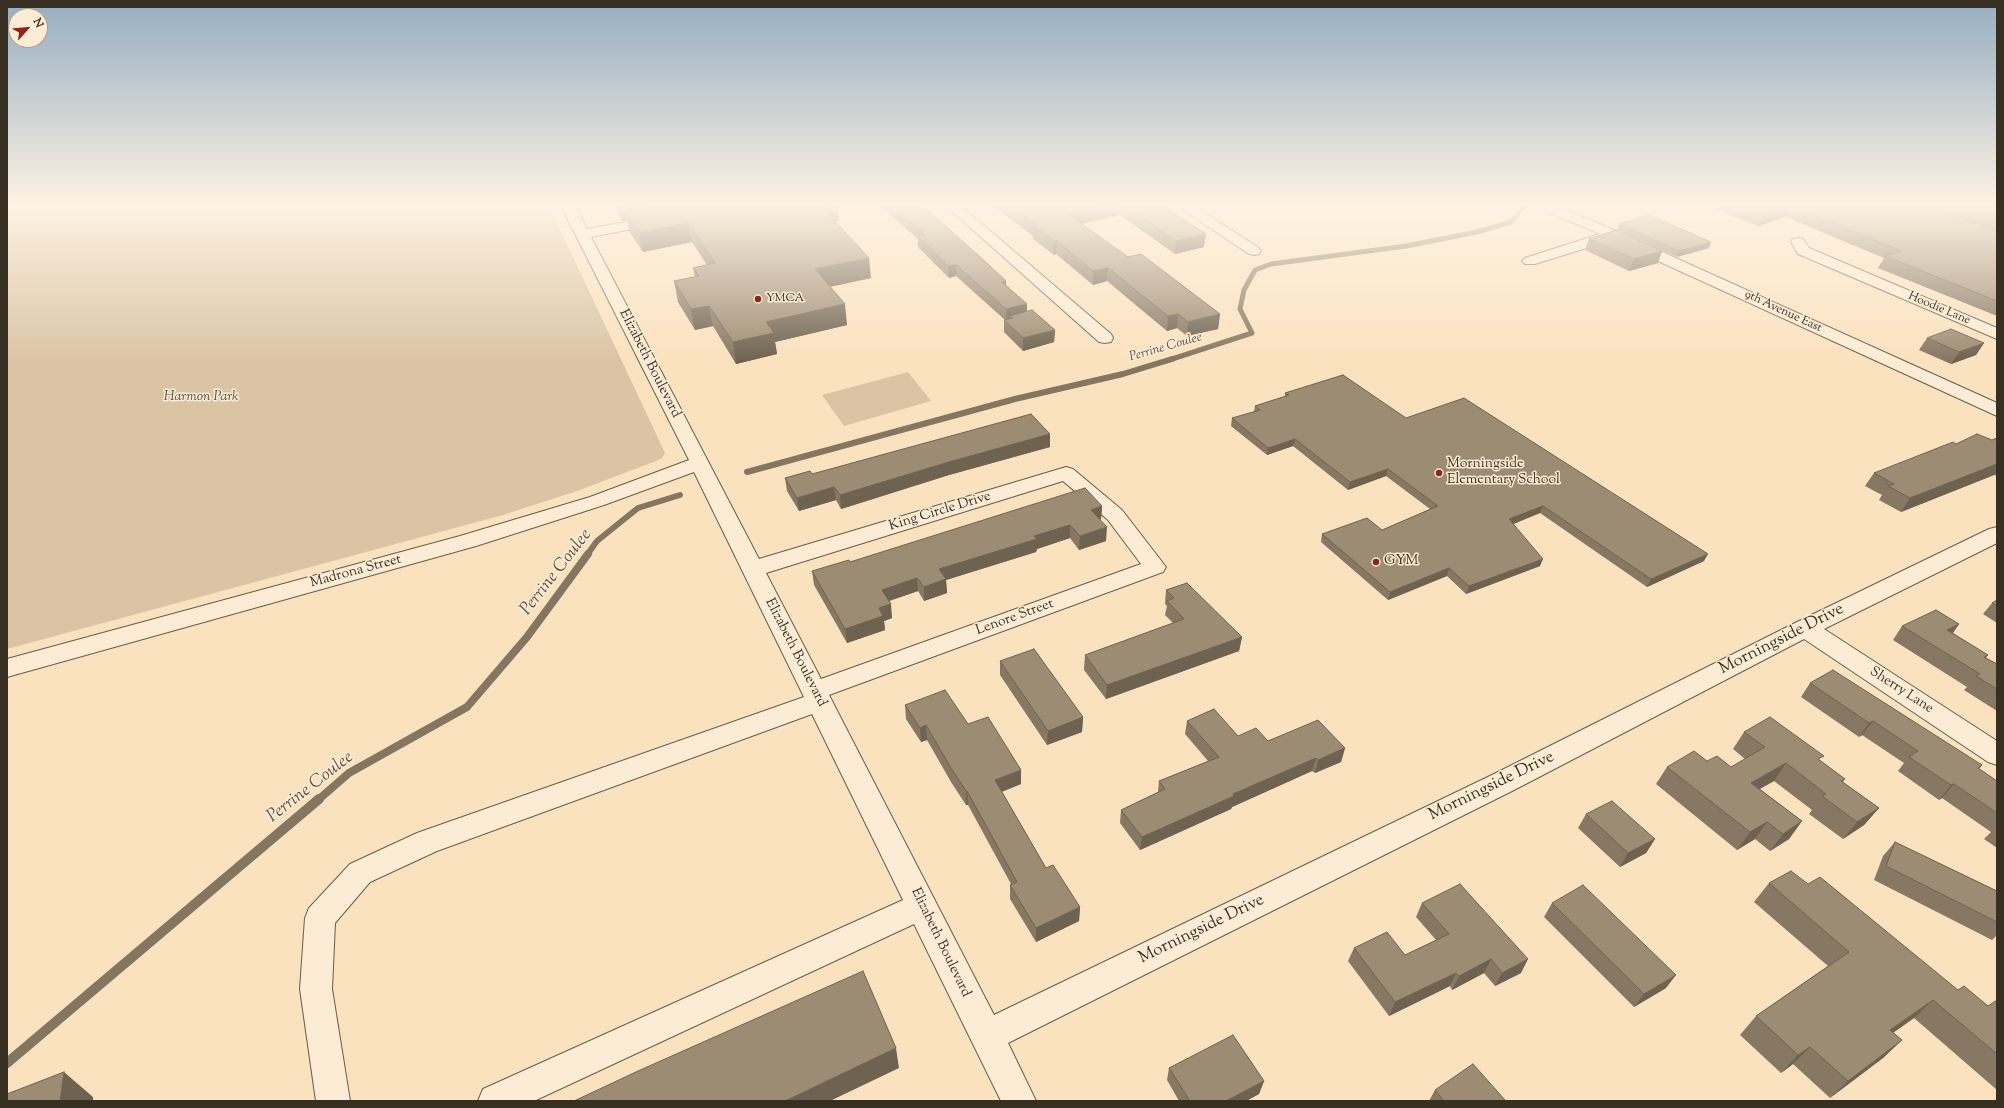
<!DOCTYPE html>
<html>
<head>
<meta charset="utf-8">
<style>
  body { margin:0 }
  #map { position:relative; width:2004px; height:1108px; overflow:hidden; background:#fbe2bf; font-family:"Sorts Mill Goudy",serif }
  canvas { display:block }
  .frame { position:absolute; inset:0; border:8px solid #382f23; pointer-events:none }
  .north { position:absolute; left:8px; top:8px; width:40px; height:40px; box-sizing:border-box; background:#fcecd5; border:1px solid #aea08e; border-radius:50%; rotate:63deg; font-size:11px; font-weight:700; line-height:16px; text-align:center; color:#382f23 }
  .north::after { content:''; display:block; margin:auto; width:14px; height:18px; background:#8f2418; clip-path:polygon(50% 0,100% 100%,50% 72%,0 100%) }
</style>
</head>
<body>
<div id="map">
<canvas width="2004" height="1108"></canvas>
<div class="frame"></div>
<div class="north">N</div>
</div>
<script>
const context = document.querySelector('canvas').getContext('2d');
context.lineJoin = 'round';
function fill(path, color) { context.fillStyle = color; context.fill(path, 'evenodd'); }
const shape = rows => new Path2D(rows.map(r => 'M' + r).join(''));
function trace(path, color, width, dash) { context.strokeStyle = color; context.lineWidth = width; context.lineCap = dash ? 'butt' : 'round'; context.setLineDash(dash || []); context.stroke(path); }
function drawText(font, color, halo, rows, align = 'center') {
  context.font = font + ' "Sorts Mill Goudy",serif'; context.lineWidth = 3; context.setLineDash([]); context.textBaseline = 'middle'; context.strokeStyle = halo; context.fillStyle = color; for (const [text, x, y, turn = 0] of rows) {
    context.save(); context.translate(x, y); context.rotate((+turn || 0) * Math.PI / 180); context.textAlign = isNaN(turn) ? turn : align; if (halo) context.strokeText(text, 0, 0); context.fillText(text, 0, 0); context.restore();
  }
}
fill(shape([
  [7,206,549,206,665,453,662,458,656,461,577,491,503,515,7,649],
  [908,372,931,401,844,426,822,395]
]), '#dac4a4');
trace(shape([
  [1169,360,1252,333,1240,309,1244,290,1255,270,1271,264,1406,246,1477,232,1511,222,1524,206]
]), '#857661', 5);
trace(shape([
  [747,472,1015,399,1123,374,1172,359],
  [587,555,597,541,638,508,680,495]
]), '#857661', 6);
trace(shape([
  [318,800,349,773,467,707,527,637,588,554]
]), '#857661', 8);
trace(shape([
  [7,1063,319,799]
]), '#857661', 10);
const minor = shape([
  [561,206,575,206,587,229,658,216,663,217,665,220,663,223,658,224,591,237,759,559,1066,467,1073,469,1122,510,1166,567,1163,572,829,695,994,1015,1494,774,1797,622,1989,529,1997,527,1997,543,1824,629,1997,741,1997,765,1988,762,1804,639,1514,790,1008,1043,1036,1101,1001,1101,914,924,534,1101,478,1101,483,1089,903,900,812,714,437,851,370,882,335,923,332,989,350,1101,316,1101,300,989,305,918,309,908,350,864,417,833,804,697,694,472,604,505,476,546,7,677,7,659,460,536,590,497,689,460,561,206],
  [1063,481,1108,520,1141,564,821,679,766,573,1063,481],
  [946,206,961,206,1111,334,1113,338,1111,342,1105,343,1099,342,946,206],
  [1177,206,1194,206,1259,248,1261,251,1259,254,1254,255,1249,254,1177,206],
  [1539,206,1558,206,1618,232,1997,403,1997,416,1612,240,1535,264,1525,264,1522,261,1525,258,1600,234,1541,209,1539,206],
  [1798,238,1803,239,1809,248,1997,328,1997,339,1798,254,1791,242,1793,239,1798,238]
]);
trace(minor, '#695c4a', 2);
fill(minor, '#fcecd5');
fill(shape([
  [614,206,837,206,839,221,836,221,871,278,830,287,847,325,775,342,777,354,736,364,713,326,695,330,678,302,674,281,695,277,693,268,707,265,692,242,643,252,629,231,627,220,622,221],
  [880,206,923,206,1006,281,1006,285,1027,311,1055,330,1054,342,1023,351,1004,332,1004,320,1005,320,956,276,949,278,918,247,918,239],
  [993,206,1163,206,1204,247,1175,254,1120,215,1082,224,1128,257,1220,314,1218,329,1187,336,1177,328,1167,331,1107,281,1093,285,1056,254,1054,255,1033,239,1033,236],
  [1719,206,1997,206,1997,316,1878,268,1884,258,1786,217,1758,226,1717,210],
  [1619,224,1709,248,1677,257,1617,230],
  [1589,239,1662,251,1658,263,1629,271,1585,250],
  [1927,338,1984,343,1976,355,1951,364,1919,350],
  [1285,393,1406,418,1704,561,1647,587,1540,513,1513,524,1540,566,1466,594,1447,576,1388,600,1321,542,1322,534,1382,530,1430,509,1386,476,1348,490,1293,446,1267,455,1231,426,1232,418,1254,412,1255,406,1285,397],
  [1050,434,1050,447,949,475,841,509,836,500,799,511,787,491,785,478,812,474],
  [1997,438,1997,476,1994,475,1901,512,1879,500,1882,495,1865,486,1874,473,1956,444,1992,440],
  [1102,506,1101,519,1100,520,1106,541,1079,550,1070,538,1037,549,1036,552,946,580,947,593,924,601,918,591,889,601,892,618,884,621,885,630,847,643,814,585,812,571],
  [1166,590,1242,637,1239,651,1106,699,1084,670,1085,655,1173,623,1165,615,1167,606,1165,604],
  [1997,600,1997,623,1983,614,1992,603],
  [1959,624,1953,633,1988,655,1986,658,1997,664,1997,711,1964,690,1967,687,1893,640,1902,626],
  [1000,661,1083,717,1082,732,1047,745,1000,675],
  [1810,683,1982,765,1979,769,1997,781,1997,848,1984,839,1991,832,1942,798,1939,800,1898,771,1904,763,1862,735,1859,737,1801,697],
  [905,705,968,724,1021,784,1002,792,1046,868,1080,907,1079,921,1036,942,1010,899,1010,885,1011,884,968,805,966,805,951,782,927,740,921,742,906,719],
  [1187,721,1238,736,1268,741,1345,748,1341,762,1315,773,1312,771,1232,807,1231,809,1140,850,1120,823,1121,810,1158,792,1159,781,1208,761,1185,734],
  [1744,732,1820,760,1845,779,1843,782,1879,808,1864,825,1843,839,1809,814,1812,810,1774,781,1760,789,1802,821,1789,839,1770,851,1755,839,1737,850,1656,784,1667,767,1707,761,1731,767,1745,759,1733,749],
  [1586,814,1655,839,1646,853,1620,867,1578,828],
  [1895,842,1997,891,1997,935,1992,940,1874,880,1883,856],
  [1769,883,1808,884,1958,990,1988,1006,1997,1000,1997,1090,1914,1018,1893,1033,1902,1040,1883,1058,1830,1098,1793,1064,1781,1073,1740,1035,1756,1016,1828,966,1754,902],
  [1422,903,1521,973,1495,986,1484,973,1452,990,1450,986,1389,1016,1348,961,1354,948,1405,955,1436,940,1416,917],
  [1552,903,1666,988,1634,1007,1544,917],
  [1169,1068,1264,1081,1259,1094,1246,1101,1179,1101,1167,1080],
  [1435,1090,1504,1101,1429,1101]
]), '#877864');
fill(shape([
  [619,206,700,206,625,212,627,220,622,221],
  [821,206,837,206,839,221,822,224],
  [1105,206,1121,206,1120,215,1067,227,1068,214],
  [1791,206,1786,217,1758,226,1763,215],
  [688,223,692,242,643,252,639,233],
  [1206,234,1204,247,1175,254,1176,241],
  [1054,241,1057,241,1056,254,1054,255],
  [1711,242,1709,248,1677,257,1679,251],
  [1662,251,1658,263,1629,271,1634,259],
  [869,258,871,278,818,289,815,269],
  [956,265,956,276,949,278,948,266],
  [1108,268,1107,281,1093,285,1093,271],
  [1006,281,1006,292,1002,282],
  [845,304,847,325,775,342,777,354,736,364,733,342,766,322],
  [1027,304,1027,315,1013,318,1010,316,1010,319,1006,321,1006,309],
  [709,306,713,326,695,330,691,309],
  [1178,314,1177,328,1167,331,1168,316],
  [1220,314,1218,329,1187,336,1188,322],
  [1055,330,1054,342,1023,351,1023,338],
  [1984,343,1976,355,1951,364,1959,352],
  [1050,434,1050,447,949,475,841,509,840,495,949,462],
  [1295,439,1293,446,1267,455,1268,448],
  [1997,464,1997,471,1994,475,1901,512,1910,498],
  [1388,469,1386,476,1348,490,1350,482],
  [834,487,836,500,799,511,797,498],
  [1102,506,1101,519,1090,523,1091,510],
  [1543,506,1540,513,1506,527,1509,519],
  [1070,525,1070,538,1037,549,1036,552,946,580,947,593,924,601,924,587,939,569,1034,536],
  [1107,527,1106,541,1079,550,1080,536],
  [1708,554,1704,561,1647,587,1651,579],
  [1543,559,1540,566,1466,594,1469,586],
  [1449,568,1447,576,1388,600,1390,592],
  [917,578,918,591,883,603,882,590],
  [891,604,892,618,884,621,885,630,847,643,845,629,879,608],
  [1959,624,1949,638,1947,630],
  [1242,637,1239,651,1106,699,1107,685],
  [1083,717,1082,732,1047,745,1048,731],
  [1873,721,1862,735,1859,737,1869,723],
  [926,725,927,740,921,742,920,728],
  [1345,748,1341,762,1315,773,1318,760],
  [1316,758,1312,771,1232,807,1231,809,1140,850,1142,837,1233,794],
  [1786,763,1774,781,1739,800,1751,783],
  [1021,770,1021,784,995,794,995,780],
  [1954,784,1942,798,1939,800,1951,785],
  [966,791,967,791,968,805,966,805],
  [1879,808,1864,825,1843,839,1857,822],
  [1802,821,1789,839,1770,851,1783,834],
  [1767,822,1755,839,1737,850,1750,832],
  [1655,839,1646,853,1620,867,1628,853],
  [1080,907,1079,921,1036,942,1036,928],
  [1491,959,1484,973,1452,990,1459,976],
  [1528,959,1521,973,1495,986,1502,973],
  [1456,973,1450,986,1389,1016,1395,1002],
  [1676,975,1666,988,1634,1007,1644,994],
  [1933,1000,1914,1018,1871,1048,1890,1030],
  [1902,1040,1883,1058,1830,1098,1848,1081],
  [1810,1047,1793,1064,1781,1073,1798,1055],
  [896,1048,899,1068,830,1101,785,1101],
  [64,1072,93,1097,93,1101,60,1101],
  [1264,1081,1259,1094,1246,1101,1226,1101]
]), '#6e6251');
const building = shape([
  [657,206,821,206,869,258,815,269,845,304,766,322,774,333,733,342,709,306,691,309,674,281,699,276,693,268,715,263,688,223,639,233,625,212,657,206],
  [892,206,923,206,988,264,1006,281,1002,282,1027,304,1006,309,956,265,948,266,918,236,925,235,892,206],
  [1010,206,1105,206,1068,214,1128,257,1141,254,1220,314,1188,322,1178,314,1168,316,1108,268,1093,271,1057,241,1054,241,1033,226,1037,225,1010,206],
  [1126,206,1163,206,1206,234,1176,241,1126,206],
  [1739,206,1791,206,1763,215,1739,206],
  [1791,206,1925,206,1997,231,1997,301,1885,256,1901,251,1791,206],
  [1960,206,1997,206,1997,219,1960,206],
  [1649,215,1711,242,1679,251,1619,224,1649,215],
  [1616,230,1662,251,1634,259,1589,239,1616,230],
  [1032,310,1055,330,1023,338,1004,320,1013,318,1010,316,1032,310],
  [1951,329,1984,343,1959,352,1927,338,1951,329],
  [1343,375,1406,418,1464,398,1708,554,1651,579,1543,506,1509,519,1543,559,1469,586,1449,568,1390,592,1322,534,1367,518,1382,530,1438,506,1388,469,1350,482,1295,439,1268,448,1232,418,1260,410,1255,406,1289,395,1285,393,1343,375],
  [1031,414,1050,434,949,462,840,495,834,487,797,498,785,478,810,471,812,474,1031,414],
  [1977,434,1992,440,1997,438,1997,464,1910,498,1888,486,1894,484,1874,473,1953,442,1956,444,1977,434],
  [1085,488,1102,506,1091,510,1107,527,1080,536,1070,525,1034,536,1037,539,939,569,946,579,924,587,917,578,882,590,891,604,879,608,883,616,845,629,812,571,849,560,850,562,1085,488],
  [1187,583,1242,637,1107,685,1085,655,1184,619,1167,601,1174,598,1166,590,1187,583],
  [1997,600,1997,606,1992,603,1997,600],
  [1936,610,1959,624,1947,630,1988,655,1984,657,1997,664,1997,689,1976,676,1980,674,1902,626,1936,610],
  [1034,649,1083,717,1048,731,1000,661,1034,649],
  [1833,670,1982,765,1978,768,1997,781,1997,813,1954,784,1951,785,1909,757,1918,751,1873,721,1869,723,1810,683,1833,670],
  [945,690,968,724,988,717,1021,770,995,780,1046,868,1053,865,1080,907,1036,928,1010,885,1017,882,967,791,966,791,951,768,926,725,920,728,905,705,945,690],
  [1214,709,1238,736,1256,728,1268,741,1318,720,1345,748,1318,760,1316,758,1233,794,1234,796,1142,837,1121,810,1165,789,1159,781,1219,757,1187,721,1214,709],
  [1770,717,1824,756,1818,759,1845,779,1841,781,1879,808,1857,822,1822,796,1826,794,1786,763,1751,783,1802,821,1783,834,1767,822,1750,832,1667,767,1694,751,1707,761,1717,756,1731,767,1765,747,1744,732,1770,717],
  [1612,801,1655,839,1628,853,1586,814,1612,801],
  [1895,842,1997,891,1997,922,1886,866,1895,842],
  [1791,871,1808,884,1820,877,1958,990,1964,986,1988,1006,1997,1000,1997,1054,1933,1000,1890,1030,1902,1040,1848,1081,1810,1047,1798,1055,1756,1016,1849,952,1769,883,1791,871],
  [1460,884,1528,959,1502,973,1491,959,1459,976,1456,973,1395,1002,1354,948,1387,932,1405,955,1449,934,1422,903,1460,884],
  [1583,885,1676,975,1644,994,1552,903,1583,885],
  [863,971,896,1048,785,1101,574,1101,638,1071,863,971],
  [1233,1035,1264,1081,1226,1101,1190,1101,1169,1068,1233,1035],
  [1473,1064,1505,1100,1503,1101,1444,1101,1435,1090,1473,1064],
  [64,1072,60,1101,7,1101,7,1094,64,1072]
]);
fill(building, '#9d8c74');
trace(building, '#6e6251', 1);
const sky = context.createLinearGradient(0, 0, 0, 361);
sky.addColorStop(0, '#95aec2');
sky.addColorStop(0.57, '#fdf2e2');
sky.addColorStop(1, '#fdf2e200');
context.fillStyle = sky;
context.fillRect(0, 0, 2004, 361);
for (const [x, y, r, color] of [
  [758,299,4,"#8f2418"],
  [1439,473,4,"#8f2418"],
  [1376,562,4,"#8f2418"]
]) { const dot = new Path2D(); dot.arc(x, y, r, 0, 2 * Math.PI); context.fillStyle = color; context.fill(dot); trace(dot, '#fcecd5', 1.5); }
drawText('12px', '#382f23', '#fcecd5', [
  ["YMCA",766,299]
], 'left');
drawText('12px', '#382f23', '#fcecd5', [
  ["Hoodie Lane",1939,309,23],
  ["9th Avenue East",1783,312,25]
]);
drawText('italic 13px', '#5f5242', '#fcecd5', [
  ["Perrine Coulee",1166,348,-16]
]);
drawText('14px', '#382f23', '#fcecd5', [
  ["Elizabeth Boulevard",649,364,63],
  ["King Circle Drive",940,512,-17],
  ["Madrona Street",356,572,-15],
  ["Lenore Street",1015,618,-20],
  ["Elizabeth Boulevard",795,653,63],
  ["Sherry Lane",1901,691,33],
  ["Elizabeth Boulevard",940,943,64]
]);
drawText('italic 14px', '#584d3d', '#fcecd5', [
  ["Harmon Park",201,398]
]);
drawText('14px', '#382f23', '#fcecd5', [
  ["Morningside",1447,465],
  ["Elementary School",1447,481],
  ["GYM",1384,562]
], 'left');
drawText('17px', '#382f23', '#fcecd5', [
  ["Morningside Drive",1782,640,-27],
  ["Morningside Drive",1492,787,-26],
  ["Morningside Drive",1202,930,-26]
]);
drawText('italic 18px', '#5f5242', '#fcecd5', [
  ["Perrine Coulee",557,573,-52],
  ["Perrine Coulee",311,788,-38]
]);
</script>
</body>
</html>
